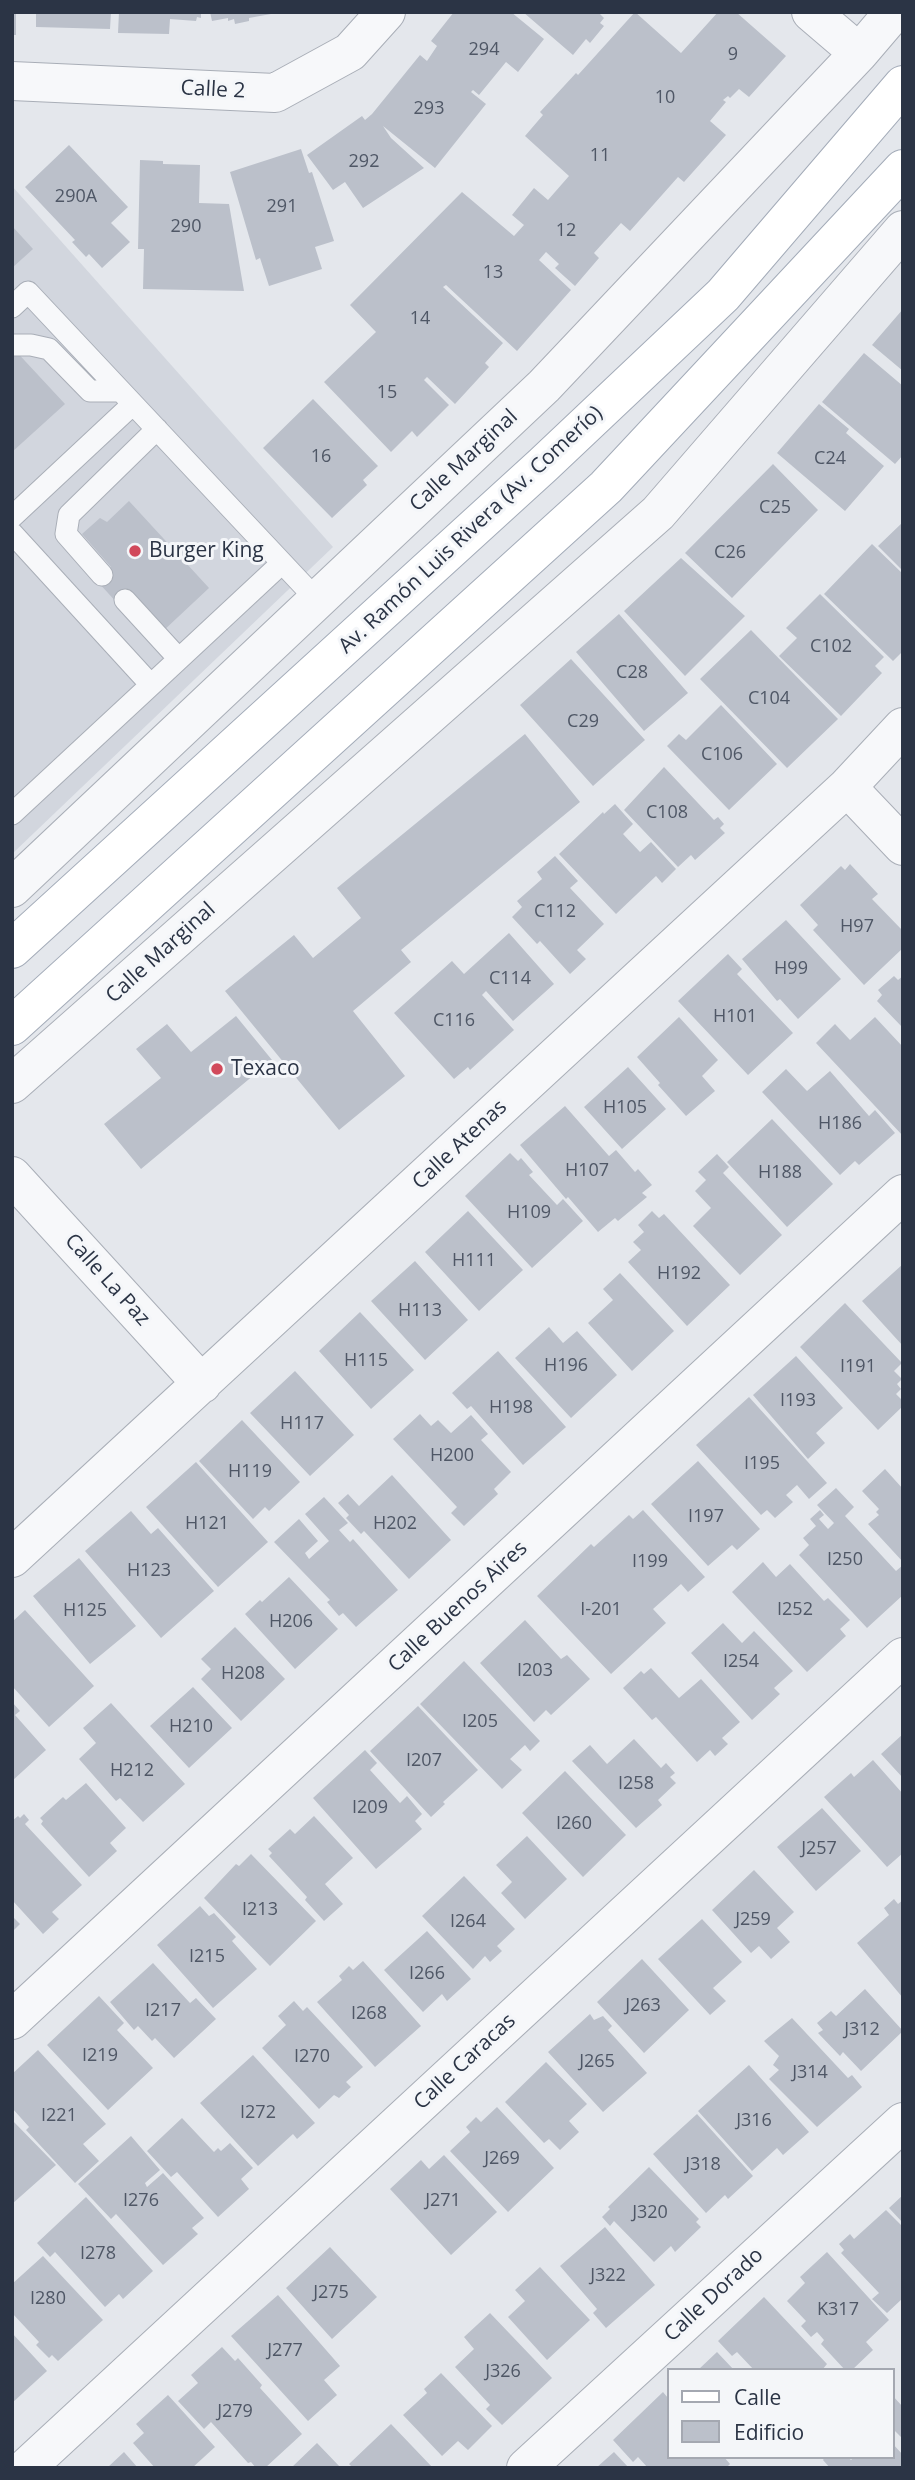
<!DOCTYPE html>
<html>
<head>
<meta charset="utf-8">
<style>
  body { margin:0 }
  #map { position:relative; width:915px; height:2480px; overflow:hidden; background:#e4e7ec; font-family:"Open Sans",sans-serif }
  canvas { display:block }
  .frame { position:absolute; inset:0; border:14px solid #2b3445; pointer-events:none }
  .legend { position:absolute; left:667px; top:2368px; width:228px; height:91px; box-sizing:border-box; background:#f4f6f9; border:2px solid #a4a8b1; margin:0; padding:9px 12px; list-style:none; font-size:21px; color:#2b3445 }
  .legend li { display:flex; align-items:center; gap:14px; height:35px }
  .legend b { width:35px; border:2px solid #a4a8b1 }
</style>
</head>
<body>
<div id="map">
<canvas width="915" height="2480"></canvas>
<div class="frame"></div>
<ul class="legend">
<li><b style="height:9px;background:#fff"></b>Calle</li>
<li><b style="height:19px;background:#bbc0ca"></b>Edificio</li>
</ul>
</div>
<script>
const context = document.querySelector('canvas').getContext('2d');
context.lineJoin = 'round';
function fill(path, color) { context.fillStyle = color; context.fill(path, 'evenodd'); }
const shape = rows => new Path2D(rows.map(r => 'M' + r).join(''));
function trace(path, color, width, dash) { context.strokeStyle = color; context.lineWidth = width; context.lineCap = dash ? 'butt' : 'round'; context.setLineDash(dash || []); context.stroke(path); }
function drawText(font, color, halo, rows, align = 'center') {
  context.font = font + ' "Open Sans",sans-serif'; context.lineWidth = 6; context.setLineDash([]); context.textBaseline = 'middle'; context.strokeStyle = halo; context.fillStyle = color; for (const [text, x, y, turn = 0] of rows) {
    context.save(); context.translate(x, y); context.rotate((+turn || 0) * Math.PI / 180); context.textAlign = isNaN(turn) ? turn : align; if (halo) context.strokeText(text, 0, 0); context.fillText(text, 0, 0); context.restore();
  }
}
fill(shape([
  [12,186,333,547,12,854]
]), '#d2d6de');
fill(shape([
  [12,12,16,12,16,35,12,35],
  [36,12,111,12,110,29,36,27],
  [119,12,201,12,201,18,197,17,196,21,170,19,169,34,118,33],
  [210,12,271,12,271,14,249,18,249,21,235,24,234,19,228,21,228,18,212,21],
  [454,12,511,12,544,39,518,72,506,62,479,95,473,90,471,92,486,104,435,168,383,126,391,138,424,168,363,208,345,182,333,190,307,155,362,116,365,120,372,114,420,55,427,61,437,46,431,41],
  [523,12,598,12,604,18,600,23,604,26,590,43,586,39,573,55],
  [635,12,681,53,718,12,736,12,786,56,749,97,739,89,730,98,728,96,723,100,726,102,710,121,726,135,684,182,678,177,630,231,621,223,594,253,599,258,575,286,555,268,559,264,546,252,539,260,571,290,517,351,446,285,443,287,503,343,485,363,489,367,455,404,427,377,424,380,449,405,417,437,412,431,391,452,324,382,376,332,350,305,462,192,514,236,524,225,512,215,534,188,548,200,569,176,525,136,543,115,540,112,576,73,578,75],
  [69,145,128,207,111,223,130,242,102,268,89,254,86,257,72,242,75,240,25,187],
  [301,149,309,173,312,172,334,241,315,247,322,269,269,286,260,258,256,260,230,172],
  [140,160,163,161,163,164,200,165,199,203,229,204,244,291,143,289,144,249,138,249],
  [12,226,33,249,12,268],
  [903,309,903,371,872,345],
  [12,347,65,404,12,452],
  [864,353,903,386,903,455,895,464,822,402],
  [313,399,378,466,363,480,367,485,332,518,263,448],
  [819,404,849,429,846,433,884,466,845,511,777,453],
  [773,464,818,510,732,598,685,553],
  [129,501,209,588,162,632,119,605,97,581,111,567,82,534,100,518,107,522],
  [903,522,903,571,878,546],
  [872,544,903,574,903,651,893,661,824,594],
  [681,558,745,616,685,676,624,611],
  [820,594,884,657,875,666,882,673,841,716,779,656,797,638,786,628],
  [619,614,688,693,644,731,576,652],
  [751,630,838,719,787,768,700,679],
  [571,659,645,740,593,786,520,705],
  [721,705,777,764,729,810,667,746,679,734,686,740],
  [525,734,580,802,401,950,411,962,353,1011,405,1076,339,1130,225,991,294,935,313,958,361,918,337,888],
  [664,767,714,820,718,817,724,824,720,828,725,833,695,860,691,855,678,867,624,810],
  [615,804,633,824,623,834,640,852,651,842,676,869,662,883,656,876,616,914,559,854,603,812,604,814],
  [555,856,578,881,570,888,604,924,577,950,586,959,570,974,540,941,537,944,512,917,522,907,517,901,542,879,537,872],
  [850,864,878,894,872,899,903,931,903,948,864,985,813,930,818,925,800,905,841,866,845,870],
  [786,920,841,979,798,1019,780,999,777,1001,742,959],
  [509,933,554,984,513,1021,486,991,482,995,514,1030,470,1070,468,1067,454,1079,394,1013,452,961,464,974],
  [728,954,742,969,737,974,793,1033,748,1075,678,1001],
  [894,976,898,980,903,976,903,1028,877,1001,882,995,878,990],
  [236,1016,272,1060,141,1169,104,1124,161,1078,136,1049,167,1024,191,1052],
  [679,1017,718,1060,702,1076,715,1091,686,1116,658,1085,660,1083,637,1057],
  [875,1017,903,1047,903,1136,816,1043,835,1024,850,1040],
  [628,1067,666,1109,622,1149,584,1107],
  [786,1069,807,1091,830,1071,869,1116,875,1110,895,1133,859,1165,855,1161,840,1175,762,1092],
  [565,1106,609,1156,616,1150,635,1172,638,1169,652,1185,642,1193,647,1197,618,1221,615,1218,598,1232,568,1197,566,1199,520,1145],
  [772,1119,833,1184,787,1227,727,1162],
  [510,1153,518,1161,521,1158,533,1172,529,1175,557,1205,563,1199,583,1221,532,1268,465,1196],
  [717,1154,729,1167,723,1173,782,1235,740,1275,693,1226,711,1208,695,1191,706,1180,698,1172],
  [468,1211,523,1270,479,1311,425,1252],
  [652,1211,659,1218,664,1214,730,1285,687,1326,628,1262,641,1250,633,1242,644,1232,638,1225],
  [415,1261,468,1320,425,1360,371,1301],
  [903,1264,903,1346,862,1301],
  [620,1273,674,1331,632,1371,588,1323,613,1300,603,1289],
  [845,1303,902,1363,894,1371,902,1379,897,1384,901,1389,896,1394,903,1401,903,1406,878,1430,800,1347],
  [360,1312,414,1370,371,1409,319,1351],
  [549,1327,563,1343,577,1331,617,1375,571,1418,515,1358],
  [498,1351,566,1427,523,1465,471,1406,467,1409,452,1393],
  [796,1356,843,1408,816,1433,825,1443,808,1459,753,1395],
  [295,1371,354,1435,310,1476,250,1413],
  [749,1397,827,1483,809,1499,797,1485,786,1495,793,1502,775,1518,767,1510,761,1515,696,1445],
  [420,1414,431,1426,438,1420,451,1433,471,1415,488,1434,481,1440,511,1472,494,1489,498,1494,464,1526,451,1513,457,1507,393,1439],
  [242,1420,300,1482,269,1511,265,1507,253,1519,199,1461],
  [698,1461,760,1529,737,1550,732,1545,708,1566,651,1504],
  [196,1462,268,1542,218,1587,146,1507],
  [885,1469,903,1489,903,1562,868,1524,879,1515,876,1512,879,1509,862,1491],
  [392,1475,451,1540,409,1579,364,1531,361,1534,346,1518,349,1515,338,1503,348,1494,359,1506],
  [836,1488,854,1507,845,1516,896,1571,903,1565,903,1595,867,1628,799,1555,809,1545,803,1538,816,1526,810,1519,820,1510,824,1515,819,1519,828,1529,834,1523,817,1505],
  [324,1497,348,1523,339,1530,350,1542,353,1539,398,1590,356,1627,343,1613,339,1616,327,1602,330,1600,274,1542,299,1519,318,1541,305,1553,309,1559,329,1541,305,1514],
  [643,1510,705,1577,688,1592,681,1584,653,1609,666,1623,611,1674,537,1596,591,1544,594,1547,629,1515,633,1519],
  [131,1511,151,1534,158,1528,214,1591,161,1638,85,1551],
  [79,1558,136,1626,90,1664,33,1596],
  [763,1562,776,1577,790,1564,824,1601,828,1598,850,1620,840,1629,846,1636,807,1672,732,1592],
  [289,1577,338,1629,295,1669,245,1614,260,1600,262,1602],
  [25,1610,94,1686,49,1727,12,1686,12,1622],
  [525,1620,561,1659,567,1655,590,1679,551,1715,546,1710,534,1722,480,1663],
  [723,1623,742,1643,754,1631,793,1671,774,1688,780,1694,752,1720,691,1653],
  [235,1627,285,1679,241,1721,201,1679,211,1669,201,1659],
  [464,1661,540,1741,530,1751,525,1745,510,1759,522,1770,502,1789,420,1704],
  [651,1668,679,1698,701,1679,740,1722,722,1738,728,1744,715,1756,710,1750,697,1762,656,1717,652,1720,623,1688,641,1671,644,1674],
  [193,1687,232,1728,189,1768,150,1726],
  [12,1702,20,1711,15,1715,46,1750,12,1781],
  [111,1703,185,1784,143,1822,120,1798,116,1801,79,1759,96,1743,83,1728],
  [418,1706,478,1770,443,1802,445,1804,431,1817,370,1751],
  [903,1734,903,1778,881,1754],
  [634,1739,661,1768,666,1763,675,1773,670,1777,676,1783,658,1800,662,1805,636,1828,572,1761,590,1745,607,1764],
  [365,1750,377,1763,370,1770,400,1803,407,1796,422,1814,415,1821,422,1829,376,1869,313,1798],
  [873,1760,903,1794,903,1853,887,1867,824,1797,851,1773,854,1777],
  [565,1771,626,1835,583,1877,522,1813],
  [86,1783,126,1828,110,1843,117,1851,89,1877,41,1824,43,1821,40,1818,63,1797,66,1800],
  [822,1808,861,1851,816,1891,777,1847],
  [24,1814,29,1820,25,1824,82,1885,52,1912,59,1919,43,1934,12,1900,12,1821,18,1816,20,1818],
  [314,1816,353,1858,325,1884,343,1904,324,1921,305,1900,307,1897,269,1856,272,1853,268,1849,290,1829,295,1834],
  [527,1836,567,1879,525,1919,501,1893,512,1882,496,1865],
  [251,1854,316,1921,270,1966,204,1898,236,1864,239,1866],
  [754,1870,794,1912,777,1928,790,1942,771,1959,759,1946,751,1953,712,1910],
  [464,1876,515,1929,497,1946,502,1951,490,1962,485,1956,473,1969,422,1916],
  [894,1899,898,1904,903,1900,903,1998,857,1943,889,1915,884,1908],
  [200,1906,209,1916,214,1913,236,1937,232,1941,257,1969,213,2008,157,1945],
  [12,1916,20,1924,12,1932],
  [702,1919,742,1962,713,1988,726,2001,710,2015,658,1959],
  [427,1931,471,1979,447,2001,442,1994,423,2012,384,1970],
  [642,1959,689,2010,644,2053,597,2002],
  [363,1961,421,2026,375,2067,317,2002,342,1980,339,1976,349,1966,353,1970],
  [153,1963,190,2003,196,1998,216,2019,174,2058,155,2038,152,2041,138,2026,134,2030,110,2002],
  [865,1989,903,2031,861,2071,843,2052,840,2056,818,2033,823,2030,817,2023,831,2011,836,2016],
  [99,1996,124,2023,117,2030,153,2068,108,2110,47,2045],
  [294,2001,303,2011,307,2007,363,2067,346,2082,351,2087,339,2098,334,2095,319,2109,262,2048,286,2025,278,2016],
  [590,2014,594,2020,603,2016,612,2026,608,2030,647,2073,603,2112,548,2052],
  [792,2018,848,2078,852,2075,862,2087,817,2127,769,2079,779,2070,773,2065,779,2056,764,2041],
  [38,2050,106,2124,83,2144,99,2161,75,2183,26,2130,29,2127,12,2108,12,2074],
  [253,2055,315,2123,297,2139,293,2134,258,2166,200,2103],
  [546,2062,587,2104,569,2121,579,2132,560,2150,549,2139,544,2143,505,2102],
  [749,2065,809,2132,783,2155,777,2148,752,2171,698,2111],
  [497,2107,554,2168,508,2212,450,2151,470,2132,466,2127,476,2117,481,2122],
  [697,2114,753,2176,728,2199,725,2195,706,2213,653,2154],
  [182,2118,214,2152,218,2148,221,2151,230,2143,253,2168,241,2179,249,2189,218,2217,177,2172,171,2177,147,2151],
  [12,2120,56,2165,12,2204],
  [131,2136,160,2170,145,2183,147,2187,163,2173,204,2218,192,2228,198,2234,163,2265,116,2214,111,2219,78,2184],
  [444,2155,497,2212,451,2255,390,2189,421,2160,429,2169],
  [649,2167,699,2219,696,2222,701,2227,675,2252,671,2246,654,2262,614,2221,610,2226,602,2217,610,2209,608,2207],
  [903,2195,903,2223,889,2208],
  [86,2197,153,2271,123,2299,119,2294,105,2307,55,2252,50,2257,37,2243],
  [886,2210,903,2227,903,2298,887,2313,872,2299,879,2293,841,2253,844,2250,839,2244,850,2234,854,2239],
  [605,2227,655,2285,606,2328,593,2313,597,2309,560,2266],
  [330,2247,377,2297,332,2339,286,2288],
  [827,2252,889,2320,866,2342,873,2350,852,2370,845,2370,821,2344,824,2340,817,2332,811,2337,801,2326,806,2321,787,2301,805,2283,800,2277],
  [43,2256,103,2320,58,2361,52,2355,49,2358,36,2345,39,2342,12,2313,12,2284],
  [540,2267,590,2320,547,2360,508,2317,525,2301,515,2290],
  [278,2295,340,2366,324,2380,337,2395,308,2421,231,2336],
  [764,2297,827,2364,822,2370,754,2370,737,2352,732,2356,718,2341],
  [490,2313,552,2378,502,2425,486,2409,490,2405,455,2367,474,2349,464,2337],
  [12,2333,47,2371,12,2403],
  [222,2347,235,2361,238,2358,262,2385,260,2388,302,2434,265,2468,256,2468,251,2462,248,2463,211,2422,204,2429,178,2401,198,2383,191,2375],
  [717,2352,734,2370,698,2370],
  [441,2373,492,2426,468,2450,458,2441,442,2456,403,2415,427,2393,424,2389],
  [663,2392,668,2398,668,2457,724,2457,730,2464,726,2468,648,2468,638,2457,633,2462,613,2440],
  [168,2395,215,2447,192,2468,155,2468,133,2443,144,2433,136,2424],
  [892,2395,903,2407,903,2439,892,2428],
  [391,2424,433,2468,353,2468,349,2464],
  [317,2443,341,2468,291,2468],
  [892,2443,903,2455,903,2468,830,2468,823,2460,825,2457,848,2457,851,2460,854,2457,892,2457],
  [124,2452,138,2468,107,2468],
  [614,2452,629,2468,596,2468]
]), '#bbc0ca');
const lane = shape([
  [12,307,28,292,317,600],
  [12,345,31,345,49,349,90,391,120,391],
  [12,517,133,404],
  [12,533,151,685,282,563],
  [102,575,66,534,69,515,157,429],
  [125,600,179,659],
  [12,814,151,685]
]);
const street = shape([
  [811,12,859,53],
  [12,81,275,93,350,52,386,12],
  [847,787,903,846],
  [12,888,544,386,859,53,894,12],
  [12,1084,658,513,903,230],
  [12,1176,202,1384],
  [12,1558,847,787,903,727],
  [12,2020,903,1194],
  [26,2468,903,1657],
  [526,2468,903,2122]
]);
const primary = shape([
  [12,949,543,465,723,295,903,85],
  [12,1026,606,487,903,169]
]);
trace(lane, '#a9aeb7', 23);
trace(street, '#a9aeb7', 40);
trace(primary, '#a3abb8', 40);
trace(lane, '#f7f8fa', 21);
trace(street, '#f7f8fa', 38);
trace(primary, '#fff', 38);
for (const [x, y, r, color] of [
  [135,551,7,"#d1495b"],
  [217,1069,7,"#d1495b"]
]) { const dot = new Path2D(); dot.arc(x, y, r, 0, 2 * Math.PI); context.fillStyle = color; context.fill(dot); trace(dot, '#f4f6f9', 2.5); }
drawText('18px', '#4f5766', null, [
  ["294",484,50],
  ["9",733,55],
  ["10",665,98],
  ["293",429,109],
  ["11",600,156],
  ["292",364,162],
  ["290A",76,197],
  ["291",282,207],
  ["290",186,227],
  ["12",566,231],
  ["13",493,273],
  ["14",420,319],
  ["15",387,393],
  ["16",321,457],
  ["C24",830,459],
  ["C25",775,508],
  ["C26",730,553],
  ["C102",831,647],
  ["C28",632,673],
  ["C104",769,699],
  ["C29",583,722],
  ["C106",722,755],
  ["C108",667,813],
  ["C112",555,912],
  ["H97",857,927],
  ["H99",791,969],
  ["C114",510,979],
  ["H101",735,1017],
  ["C116",454,1021],
  ["H105",625,1108],
  ["H186",840,1124],
  ["H107",587,1171],
  ["H188",780,1173],
  ["H109",529,1213],
  ["H111",474,1261],
  ["H192",679,1274],
  ["H113",420,1311],
  ["H115",366,1361],
  ["H196",566,1366],
  ["I191",858,1367],
  ["I193",798,1401],
  ["H198",511,1408],
  ["H117",302,1424],
  ["H200",452,1456],
  ["I195",762,1464],
  ["H119",250,1472],
  ["I197",706,1517],
  ["H121",207,1524],
  ["H202",395,1524],
  ["I250",845,1560],
  ["I199",650,1562],
  ["H123",149,1571],
  ["I-201",601,1610],
  ["I252",795,1610],
  ["H125",85,1611],
  ["H206",291,1622],
  ["I254",741,1662],
  ["I203",535,1671],
  ["H208",243,1674],
  ["I205",480,1722],
  ["H210",191,1727],
  ["I207",424,1761],
  ["H212",132,1771],
  ["I258",636,1784],
  ["I209",370,1808],
  ["I260",574,1824],
  ["J257",819,1849],
  ["I213",260,1910],
  ["J259",753,1920],
  ["I264",468,1922],
  ["I215",207,1957],
  ["I266",427,1974],
  ["J263",643,2006],
  ["I217",163,2011],
  ["I268",369,2014],
  ["J312",862,2030],
  ["I219",100,2056],
  ["I270",312,2057],
  ["J265",597,2062],
  ["J314",810,2073],
  ["I272",258,2113],
  ["I221",59,2116],
  ["J316",754,2121],
  ["J269",502,2159],
  ["J318",703,2165],
  ["I276",141,2201],
  ["J271",443,2201],
  ["J320",650,2213],
  ["I278",98,2254],
  ["J322",608,2276],
  ["J275",331,2293],
  ["I280",48,2299],
  ["K317",838,2310],
  ["J277",285,2351],
  ["J326",503,2372],
  ["J279",235,2412]
]);
drawText('21px', '#2b3445', '#f4f6f9', [
  ["Calle 2",213,90,3],
  ["Calle Marginal",464,461,-43],
  ["Av. Ramón Luis Rivera (Av. Comerío)",471,530,-43],
  ["Calle Marginal",161,953,-42],
  ["Calle Atenas",460,1145,-43],
  ["Calle La Paz",107,1280,48],
  ["Calle Buenos Aires",458,1607,-43],
  ["Calle Caracas",465,2062,-43],
  ["Calle Dorado",714,2295,-43]
]);
drawText('21px', '#2b3445', '#f4f6f9', [
  ["Burger King",149,551],
  ["Texaco",231,1069]
], 'left');
</script>
</body>
</html>
